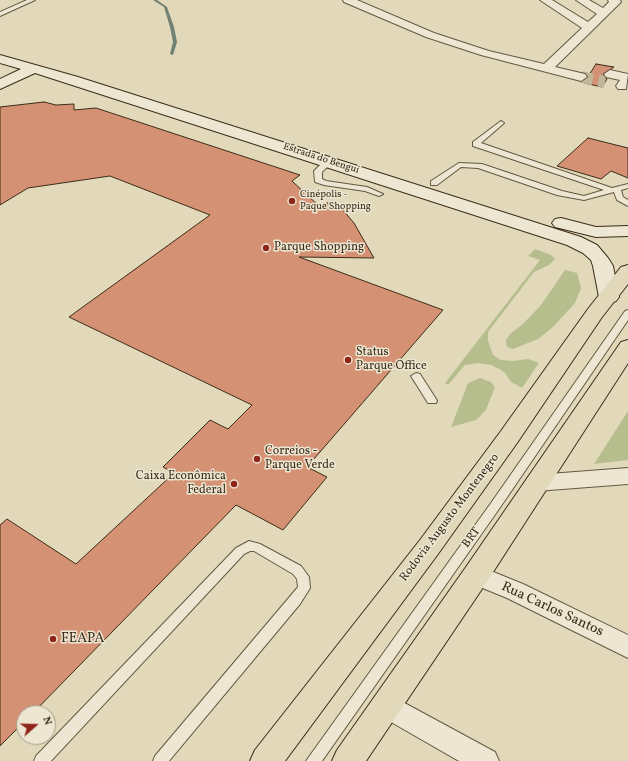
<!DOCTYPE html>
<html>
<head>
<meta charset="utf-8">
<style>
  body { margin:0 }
  #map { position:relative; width:628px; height:761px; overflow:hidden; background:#e2d9bb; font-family:Vollkorn,serif }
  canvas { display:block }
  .north { position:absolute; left:16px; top:705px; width:40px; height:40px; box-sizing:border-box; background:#ece6d3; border:1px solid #a69c88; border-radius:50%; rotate:70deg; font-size:11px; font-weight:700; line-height:16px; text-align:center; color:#3c2c17 }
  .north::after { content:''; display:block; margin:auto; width:14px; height:18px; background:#8f2418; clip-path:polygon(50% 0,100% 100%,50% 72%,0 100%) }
</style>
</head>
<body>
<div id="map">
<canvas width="628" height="761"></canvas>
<div class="north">N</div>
</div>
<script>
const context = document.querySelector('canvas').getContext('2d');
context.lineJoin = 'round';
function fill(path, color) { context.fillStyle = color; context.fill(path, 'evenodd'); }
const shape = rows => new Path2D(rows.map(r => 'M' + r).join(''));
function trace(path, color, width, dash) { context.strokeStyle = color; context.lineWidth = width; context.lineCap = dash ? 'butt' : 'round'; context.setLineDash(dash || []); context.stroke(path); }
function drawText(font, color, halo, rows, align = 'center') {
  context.font = font + ' Vollkorn,serif'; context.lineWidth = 3; context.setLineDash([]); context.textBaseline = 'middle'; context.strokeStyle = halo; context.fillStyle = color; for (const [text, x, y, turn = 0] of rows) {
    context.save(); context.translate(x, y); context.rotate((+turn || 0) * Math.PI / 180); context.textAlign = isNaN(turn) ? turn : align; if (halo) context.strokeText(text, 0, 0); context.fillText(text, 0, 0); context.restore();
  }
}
fill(shape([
  [535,249,551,255,555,259,549,265,534,272,488,332,488,341,493,355,501,360,513,361,528,359,539,363,522,388,511,382,505,373,501,370,491,365,478,363,465,365,448,385,445,383,540,260,528,256],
  [565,270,577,273,581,288,575,303,553,327,538,339,513,349,507,347,506,340,510,334,523,324,541,305],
  [480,378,491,382,495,387,486,410,476,420,451,427,468,383],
  [628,411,628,460,594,464]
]), '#b7be8e');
fill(shape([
  [153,0,157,0,167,7,174,27,177,42,173,55,170,54,173,42,170,27,164,7,153,0]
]), '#718173');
const building = shape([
  [596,64,614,67,603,74,607,79,602,87,584,83,596,64],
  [44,102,56,105,74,104,74,110,96,108,300,175,292,181,319,206,333,201,342,209,354,223,374,258,299,257,443,310,307,467,327,477,283,530,236,505,33,713,24,713,24,722,0,746,0,525,7,519,76,564,174,473,163,467,210,420,228,429,252,405,69,317,210,215,110,176,28,188,0,205,0,107,44,102],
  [588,138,628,148,628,178,611,171,601,179,557,166,588,138]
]);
fill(building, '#d49173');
trace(building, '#3c2c17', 1);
trace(shape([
  [581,77,605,82]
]), '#c1b69a', 12, [12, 6]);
const lane = shape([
  [27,0,35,0,0,16,0,12,27,0],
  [501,121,504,123,503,124,481,143,612,188,628,184,628,188,621,190,623,197,628,200,628,206,617,200,614,192,584,200,557,195,478,168,461,167,437,185,431,185,431,181,459,163,482,164,562,191,584,196,604,190,473,146,473,142,501,121],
  [325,160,328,160,332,162,322,172,322,179,326,181,367,187,383,194,379,196,365,191,324,185,315,182,314,171,325,160],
  [628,310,628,320,499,509,322,761,306,761,491,503,625,311,628,310],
  [416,373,420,374,436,399,437,401,436,403,428,403,411,376,416,373],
  [249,541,260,544,301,566,309,577,310,588,300,604,169,761,153,761,155,756,298,587,297,579,293,574,254,551,250,551,244,554,51,761,34,761,36,756,236,548,249,541]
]);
const street = shape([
  [343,0,357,0,434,33,489,51,544,64,582,28,540,0,552,0,588,22,597,14,576,0,589,0,603,8,609,2,608,0,620,0,621,2,555,67,585,74,587,77,581,81,481,55,426,37,344,2,343,0],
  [610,70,628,74,626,89,618,89,616,86,620,80,606,77,604,74,610,70],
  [628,468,628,484,536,491,528,489,525,483,528,477,536,475,628,468],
  [476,565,523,584,628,635,628,658,507,598,468,582,464,575,468,568,476,565],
  [386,693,495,752,499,761,459,761,377,714,373,705,377,696,386,693]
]);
const secondary = shape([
  [0,55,78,77,581,237,597,245,608,258,613,266,619,297,616,301,609,303,602,301,599,297,593,266,591,260,583,253,567,245,35,73,0,89,0,79,21,69,0,63,0,55],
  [561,218,596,227,628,226,628,236,596,237,555,227,552,223,555,219,561,218]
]);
const primary = shape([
  [628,265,628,284,602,317,517,443,438,554,285,761,250,761,255,750,420,540,501,431,588,309,621,267,628,265],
  [628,340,628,363,486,583,366,761,332,761,337,750,466,567,621,342,628,340]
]);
trace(lane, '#665740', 2);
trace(street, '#665740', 2);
trace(secondary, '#3c2c17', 2);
trace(primary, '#3c2c17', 2);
fill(lane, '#ece6d3');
fill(street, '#ece6d3');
fill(secondary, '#ece6d3');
fill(primary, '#e2d9bb');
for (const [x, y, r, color] of [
  [292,201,4,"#8f2418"],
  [266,248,4,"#8f2418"],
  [348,360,4,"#8f2418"],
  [257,459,4,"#8f2418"],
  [234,484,4,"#8f2418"],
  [53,639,4,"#8f2418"]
]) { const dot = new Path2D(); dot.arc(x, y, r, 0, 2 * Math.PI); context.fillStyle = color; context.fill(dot); trace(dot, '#ece6d3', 1.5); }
drawText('10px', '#3c2c17', '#ece6d3', [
  ["Estrada do Benguí",321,159,18]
]);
drawText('10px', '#3c2c17', '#ece6d3', [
  ["Cinépolis -",300,195],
  ["Paque Shopping",300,207]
], 'left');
drawText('12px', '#3c2c17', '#ece6d3', [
  ["Parque Shopping",274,248],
  ["Status",356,353],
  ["Parque Office",356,367],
  ["Correios -",265,452],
  ["Parque Verde",265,466],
  ["Caixa Econômica",226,477,"right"],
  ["Federal",226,491,"right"]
], 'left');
drawText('12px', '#3c2c17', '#ece6d3', [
  ["Rodovia Augusto Montenegro",450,518,-53],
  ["BRT",472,538,-54]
]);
drawText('14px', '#3c2c17', '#ece6d3', [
  ["Rua Carlos Santos",552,610,25]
]);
drawText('14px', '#3c2c17', '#ece6d3', [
  ["FEAPA",61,639]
], 'left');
</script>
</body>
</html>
